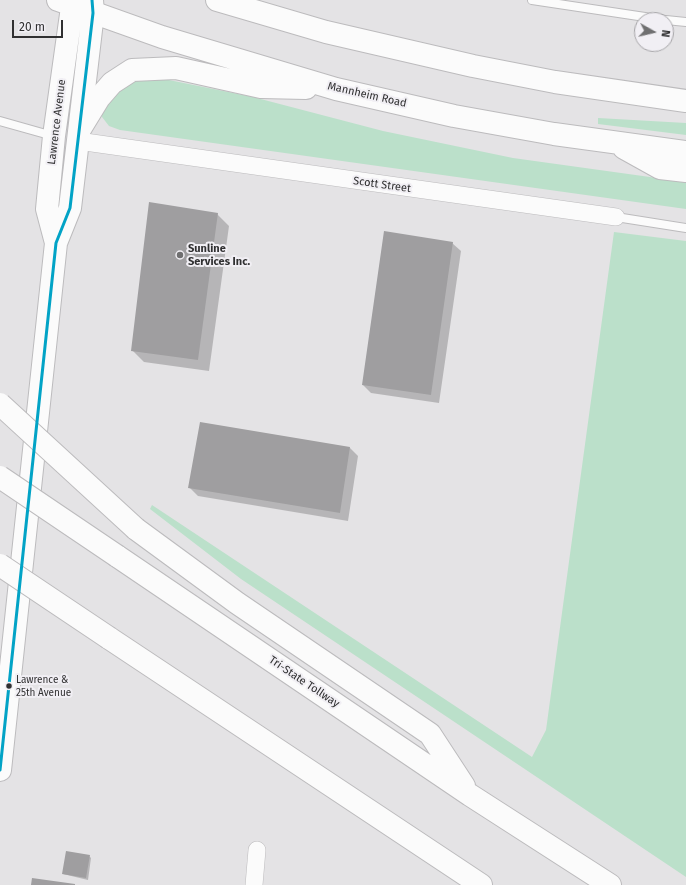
<!DOCTYPE html>
<html>
<head>
<meta charset="utf-8">
<style>
  body { margin:0 }
  #map { position:relative; width:686px; height:885px; overflow:hidden; background:#e4e3e5; font-family:"Fira Sans",sans-serif }
  canvas { display:block }
  .north { position:absolute; left:634px; top:12px; width:40px; height:40px; box-sizing:border-box; background:#f1eff4; border:1px solid #a4a3a6; border-radius:50%; rotate:98deg; font-size:11px; font-weight:700; line-height:16px; text-align:center; color:#303031 }
  .north::after { content:''; display:block; margin:auto; width:14px; height:18px; background:#6f6f70; clip-path:polygon(50% 0,100% 100%,50% 72%,0 100%) }
  .scale { position:absolute; left:12px; top:20px; width:51px; height:18px; box-sizing:border-box; border:2px solid #303031; border-top:0; padding-left:5px; font-size:12px; line-height:14px; white-space:nowrap; color:#303031; -webkit-text-stroke:3px #f1eff4; paint-order:stroke }
</style>
</head>
<body>
<div id="map">
<canvas width="686" height="885"></canvas>
<div class="north">N</div>
<div class="scale">20 m</div>
</div>
<script>
const context = document.querySelector('canvas').getContext('2d');
context.lineJoin = 'round';
function fill(path, color) { context.fillStyle = color; context.fill(path, 'evenodd'); }
const shape = rows => new Path2D(rows.map(r => 'M' + r).join(''));
function trace(path, color, width, dash) { context.strokeStyle = color; context.lineWidth = width; context.lineCap = dash ? 'butt' : 'round'; context.setLineDash(dash || []); context.stroke(path); }
function drawText(font, color, halo, rows, align = 'center') {
  context.font = font + ' "Fira Sans",sans-serif'; context.lineWidth = 4; context.setLineDash([]); context.textBaseline = 'middle'; context.strokeStyle = halo; context.fillStyle = color; for (const [text, x, y, turn = 0] of rows) {
    context.save(); context.translate(x, y); context.rotate((+turn || 0) * Math.PI / 180); context.textAlign = isNaN(turn) ? turn : align; if (halo) context.strokeText(text, 0, 0); context.fillText(text, 0, 0); context.restore();
  }
}
fill(shape([
  [159,78,253,97,383,131,513,158,686,182,686,209,120,130,109,126,102,117,102,109,117,88,134,79],
  [598,118,686,123,686,135,598,124],
  [614,232,686,241,686,877,241,579,150,509,152,505,532,757,546,730]
]), '#bbe0ca');
fill(shape([
  [217,214,229,226,209,371,144,362,132,350],
  [452,243,461,251,439,403,371,393,363,385],
  [350,448,358,456,348,521,198,496,189,487],
  [89,856,91,858,88,880,63,874]
]), '#0003');
fill(shape([
  [149,202,218,213,198,360,131,351],
  [384,231,453,242,431,395,362,385],
  [200,422,350,447,340,513,188,488],
  [66,851,90,855,86,878,62,874],
  [32,878,75,884,75,885,31,885]
]), '#9f9ea0');
const lane = shape([
  [532,0,665,20],
  [666,20,686,22],
  [0,121,53,136],
  [616,217,686,228]
]);
const street = shape([
  [78,141,616,217],
  [254,885,257,850]
]);
const secondary = shape([
  [56,243,47,209,54,136,73,0],
  [0,770,56,243,70,208,93,13,92,0]
]);
const primary = shape([
  [58,0,162,37,336,89,454,116,554,134,686,152],
  [217,0,326,32,473,66,555,82,686,101],
  [80,129,99,98,112,83,132,70,176,68,261,87,306,88],
  [624,148,660,168,686,171]
]);
const highway = shape([
  [136,529,237,603,430,734,464,786],
  [117,556,470,795,610,885],
  [109,638,481,885]
]);
trace(lane, '#bcbbbd', 10);
trace(street, '#bcbbbd', 18);
trace(secondary, '#bcbbbd', 24);
trace(primary, '#bcbbbd', 24);
trace(highway, '#bcbbbd', 24);
trace(lane, '#fbfbfb', 8);
trace(street, '#fbfbfb', 17);
trace(secondary, '#fbfbfb', 22);
trace(primary, '#fbfbfb', 22);
trace(highway, '#fbfbfb', 22);
const highwayBridge = shape([
  [0,404,136,529],
  [0,477,117,556],
  [0,565,109,638]
]);
trace(highwayBridge, '#bcbbbd', 24, []);
trace(highwayBridge, '#fbfbfb', 22);
trace(shape([
  [0,770,56,243,70,208,93,13,92,0]
]), '#02a3c6', 3);
for (const [x, y, r, color] of [
  [180,255,4,"#6f6f70"],
  [9,686,3.5,"#303031"]
]) { const dot = new Path2D(); dot.arc(x, y, r, 0, 2 * Math.PI); context.fillStyle = color; context.fill(dot); trace(dot, '#f1eff4', 1.5); }
drawText('10px', '#303031', '#f1eff4', [
  ["Lawrence &",16,680],
  ["25th Avenue",16,693]
], 'left');
drawText('11px', '#303031', '#f1eff4', [
  ["Mannheim Road",367,95,13],
  ["Lawrence Avenue",57,122,-83],
  ["Scott Street",382,185,8],
  ["Tri-State Tollway",304,682,34]
]);
drawText('bold 11px', '#303031', '#f1eff4', [
  ["Sunline",188,249],
  ["Services Inc.",188,262]
], 'left');
</script>
</body>
</html>
